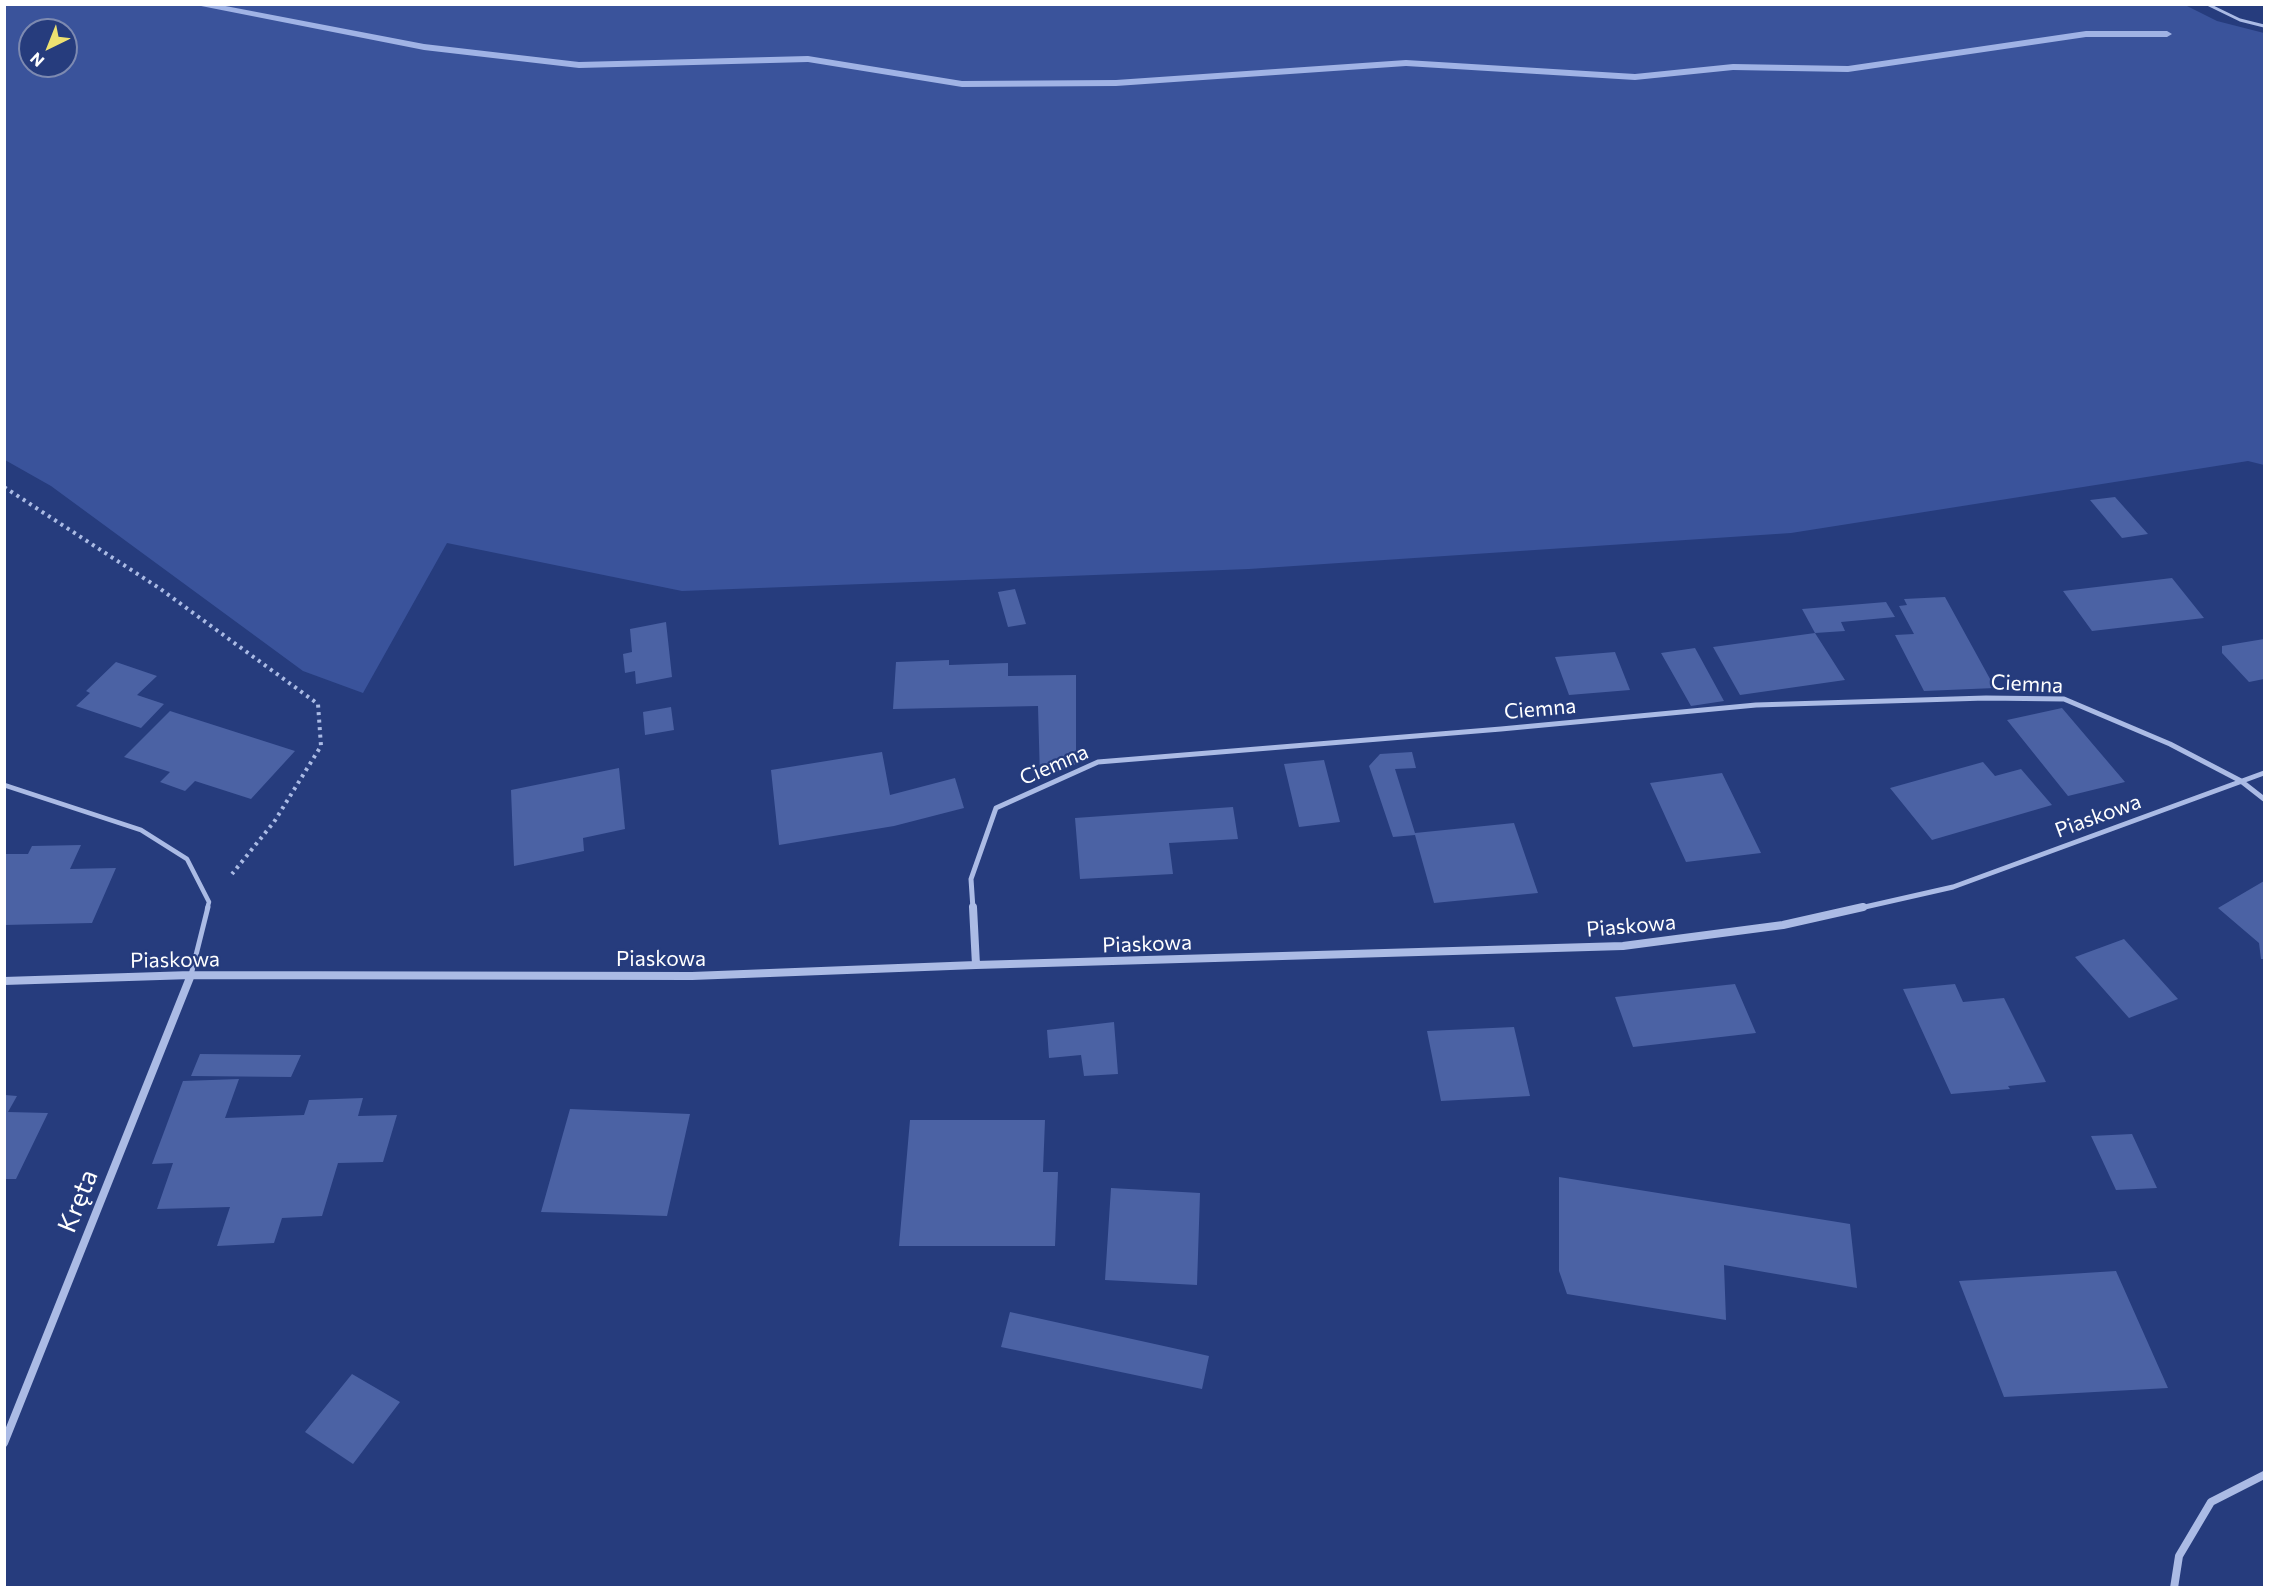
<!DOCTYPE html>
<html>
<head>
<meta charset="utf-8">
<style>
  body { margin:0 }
  #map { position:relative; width:2269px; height:1592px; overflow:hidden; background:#263c7d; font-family:Commissioner,sans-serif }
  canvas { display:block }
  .frame { position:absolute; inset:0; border:6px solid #fff; pointer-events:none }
  .north { position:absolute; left:18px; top:18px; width:60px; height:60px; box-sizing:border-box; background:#263c7d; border:2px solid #7d8ab1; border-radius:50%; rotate:223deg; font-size:16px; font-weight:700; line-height:24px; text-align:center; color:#fff }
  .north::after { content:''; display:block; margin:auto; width:21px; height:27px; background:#eee171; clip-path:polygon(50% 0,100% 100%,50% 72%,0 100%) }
</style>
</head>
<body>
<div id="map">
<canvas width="2269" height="1592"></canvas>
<div class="frame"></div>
<div class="north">N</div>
</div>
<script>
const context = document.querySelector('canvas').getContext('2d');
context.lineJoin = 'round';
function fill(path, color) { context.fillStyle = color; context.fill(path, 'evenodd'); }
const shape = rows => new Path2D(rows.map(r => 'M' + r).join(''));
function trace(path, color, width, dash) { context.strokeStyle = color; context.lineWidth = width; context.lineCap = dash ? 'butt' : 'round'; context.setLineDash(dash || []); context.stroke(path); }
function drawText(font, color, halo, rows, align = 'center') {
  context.font = font + ' Commissioner,sans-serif'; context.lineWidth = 4.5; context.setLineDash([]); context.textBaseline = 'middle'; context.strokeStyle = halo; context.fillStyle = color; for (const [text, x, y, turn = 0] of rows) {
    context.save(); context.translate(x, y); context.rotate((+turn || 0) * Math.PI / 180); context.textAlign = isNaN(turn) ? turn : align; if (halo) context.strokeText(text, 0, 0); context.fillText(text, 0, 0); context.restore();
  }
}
fill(shape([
  [4,5,2185,5,2217,21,2264,33,2264,465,2248,461,1791,533,1249,569,682,591,447,543,363,693,303,671,51,486,5,460],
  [30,30,66,30,66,66,30,66]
]), '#3a539b');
fill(shape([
  [191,4,215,4,424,44,579,62,808,56,962,81,1116,80,1406,60,1635,74,1733,64,1848,66,2086,31,2167,31,2172,34,2167,37,2086,37,1848,72,1733,70,1635,80,1406,66,1116,86,962,87,808,62,579,68,424,50,191,4]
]), '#a0b3e5');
fill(shape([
  [2115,497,2148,534,2122,538,2090,500],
  [2172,578,2204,618,2092,631,2063,591],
  [1015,589,1026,624,1008,627,998,592],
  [1945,597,1995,688,1924,691,1895,635,1914,634,1899,606,1907,605,1904,599],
  [1886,602,1895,617,1841,622,1845,631,1815,633,1802,609],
  [666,622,672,677,636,684,635,671,625,673,623,654,632,652,630,629],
  [1815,633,1845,680,1740,695,1713,647],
  [2264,639,2264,679,2249,682,2222,653,2222,646],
  [1695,648,1724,701,1691,706,1661,653],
  [1615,652,1630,690,1569,695,1555,657],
  [949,660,949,665,1008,663,1008,676,1076,675,1076,764,1040,778,1038,706,893,709,896,662],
  [116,662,157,676,137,695,164,704,141,728,76,706,90,693,86,691],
  [671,707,674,730,645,735,643,712],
  [2062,708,2125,782,2068,796,2007,720],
  [170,711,295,751,251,799,195,781,185,791,160,782,170,772,124,757],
  [882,752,890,795,955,778,964,808,894,826,779,845,771,770],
  [1412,752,1416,768,1395,769,1415,833,1514,823,1538,893,1434,903,1415,835,1393,837,1369,766,1380,754],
  [1324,760,1340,822,1299,827,1284,764],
  [1983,762,1995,776,2021,769,2052,805,1932,840,1890,788],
  [619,768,625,829,583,838,584,851,514,866,511,790],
  [1722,773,1761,853,1686,862,1650,783],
  [1233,807,1238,839,1169,843,1173,874,1080,879,1075,818],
  [81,845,70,869,116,868,92,923,4,925,4,854,28,854,32,846],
  [2264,881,2264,959,2261,959,2259,943,2218,908],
  [2124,939,2178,999,2129,1018,2075,957],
  [1735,984,1756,1033,1633,1047,1615,997],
  [1955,984,1963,1002,2004,998,2046,1082,2008,1086,2010,1089,1951,1094,1903,989],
  [1114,1022,1118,1074,1084,1076,1081,1055,1049,1058,1047,1030],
  [1514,1027,1530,1096,1441,1101,1427,1031],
  [200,1054,301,1055,291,1077,191,1076],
  [239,1079,225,1118,304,1115,309,1100,363,1098,358,1116,397,1115,383,1162,338,1163,322,1216,282,1218,274,1243,217,1246,230,1207,157,1209,173,1163,152,1164,183,1081],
  [5,1095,17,1096,8,1112,48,1113,16,1179,5,1179],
  [570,1109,690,1114,667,1216,541,1212],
  [910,1120,1045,1120,1043,1172,1058,1172,1055,1246,899,1246],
  [2132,1134,2157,1188,2116,1190,2091,1136],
  [1559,1177,1850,1224,1857,1288,1724,1265,1726,1320,1567,1294,1559,1271],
  [1111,1188,1200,1193,1197,1285,1105,1280],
  [2116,1271,2168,1388,2004,1397,1959,1281],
  [1010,1312,1209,1356,1202,1389,1001,1347],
  [352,1374,400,1402,353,1464,305,1432]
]), '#4b62a4');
trace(shape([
  [4,487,159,588,318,704,321,746,274,822,232,874]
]), '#abbbe5', 4, [3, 4.5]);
trace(shape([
  [2207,4,2240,20,2264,26]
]), '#abbbe5', 3);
trace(shape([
  [4,785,141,830,187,859,209,902,207,909]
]), '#abbbe5', 4.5);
trace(shape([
  [191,975,208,907]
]), '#abbbe5', 5);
trace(shape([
  [973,909,971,879,996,808,1098,762,1501,729,1756,705,1986,698,2064,699,2170,744,2241,781,2264,799],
  [1856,909,1953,887,2264,773]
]), '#abbbe5', 5);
trace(shape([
  [973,907,976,965],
  [4,981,191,975,692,976,976,965,1623,946,1783,925,1863,907],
  [4,1443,191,975],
  [2174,1588,2179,1556,2211,1502,2264,1475]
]), '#abbbe5', 8);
drawText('21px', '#fff', '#263c7d', [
  ["Ciemna",2027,684,3],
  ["Ciemna",1540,709,-5],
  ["Ciemna",1054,765,-23],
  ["Piaskowa",2098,816,-20],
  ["Piaskowa",1631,926,-5],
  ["Piaskowa",1147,944,-2],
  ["Piaskowa",661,959],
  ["Piaskowa",175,960,-1]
]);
drawText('26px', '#fff', '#263c7d', [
  ["Kręta",78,1201,-68]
]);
</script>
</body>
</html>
